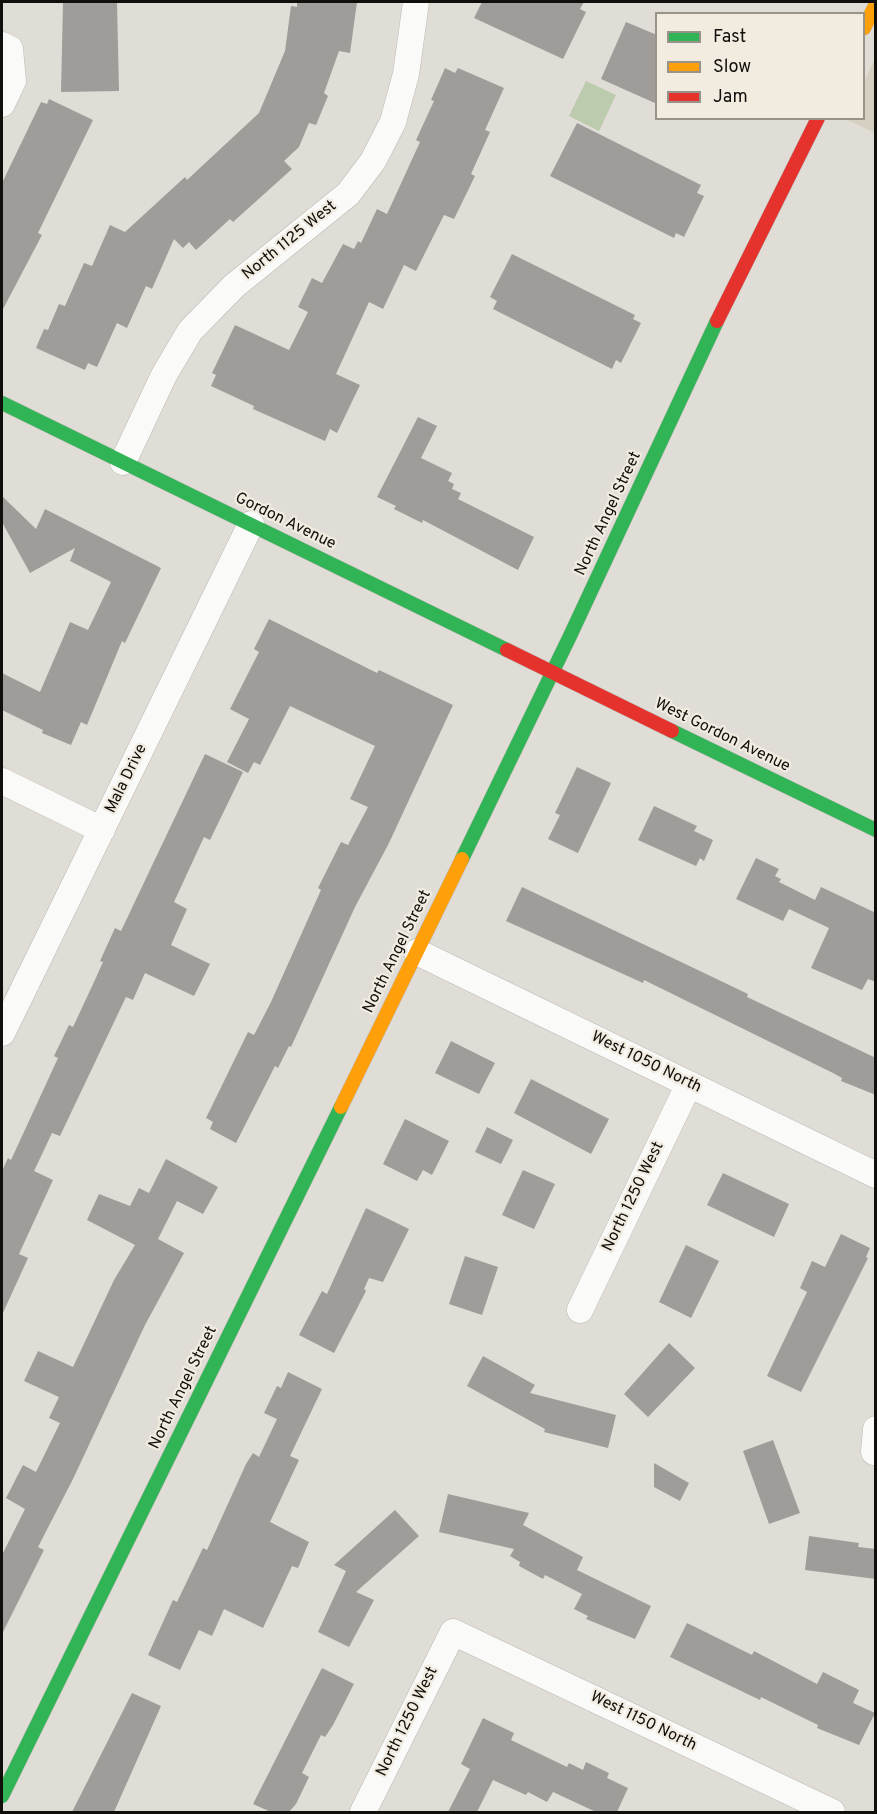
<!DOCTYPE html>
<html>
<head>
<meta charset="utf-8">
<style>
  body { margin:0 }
  #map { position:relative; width:877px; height:1814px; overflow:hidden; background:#e0ddd7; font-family:Overpass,sans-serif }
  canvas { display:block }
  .frame { position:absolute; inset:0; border:3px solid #110f0b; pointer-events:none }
  .legend { position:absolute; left:655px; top:12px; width:210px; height:108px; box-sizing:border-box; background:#f1ebe0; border:2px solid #97938b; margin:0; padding:8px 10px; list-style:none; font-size:18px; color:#110f0b }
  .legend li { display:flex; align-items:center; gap:12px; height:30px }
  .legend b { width:30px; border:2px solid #97938b }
</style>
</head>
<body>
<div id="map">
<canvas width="877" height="1814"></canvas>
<div class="frame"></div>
<ul class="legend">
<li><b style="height:8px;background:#30b455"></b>Fast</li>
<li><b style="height:8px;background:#ff9f0a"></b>Slow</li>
<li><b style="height:8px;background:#e5322d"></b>Jam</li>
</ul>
</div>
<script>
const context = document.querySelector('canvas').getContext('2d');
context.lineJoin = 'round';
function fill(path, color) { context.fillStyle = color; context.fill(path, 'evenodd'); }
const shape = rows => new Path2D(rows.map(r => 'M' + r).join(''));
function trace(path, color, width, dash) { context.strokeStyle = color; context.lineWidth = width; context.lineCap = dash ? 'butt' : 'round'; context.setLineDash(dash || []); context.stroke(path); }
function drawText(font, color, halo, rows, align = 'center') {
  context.font = font + ' Overpass,sans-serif'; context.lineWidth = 4.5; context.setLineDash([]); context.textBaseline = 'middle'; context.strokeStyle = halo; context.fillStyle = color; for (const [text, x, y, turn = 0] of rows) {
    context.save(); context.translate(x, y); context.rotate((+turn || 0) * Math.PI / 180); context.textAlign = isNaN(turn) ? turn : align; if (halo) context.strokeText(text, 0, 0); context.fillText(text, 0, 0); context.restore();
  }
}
fill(shape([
  [875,58,875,133,845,119,864,118,864,82]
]), '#d6d0c3');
fill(shape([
  [586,81,616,95,599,131,569,116]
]), '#bccaad');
fill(shape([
  [63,2,117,2,119,91,61,92],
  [297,2,357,2,350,53,339,51,324,93,328,96,316,125,309,123,299,147,284,161,292,169,233,222,230,219,196,250,189,242,183,248,174,239,152,289,146,286,127,328,117,323,97,367,88,363,85,370,36,348,44,329,48,330,59,304,65,306,84,263,92,266,110,225,125,232,185,177,187,180,259,113,285,51,291,6,297,7],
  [482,2,584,2,580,9,586,12,563,59,474,18],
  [626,22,657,35,657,104,601,79],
  [445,68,455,73,458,68,504,88,485,130,490,132,471,174,475,176,454,219,444,215,416,271,404,265,383,309,369,302,336,374,360,385,337,433,330,429,325,441,253,409,254,406,211,386,216,375,212,373,235,325,289,350,308,312,298,307,312,278,322,283,343,244,354,249,358,241,361,243,377,209,387,214,420,142,416,140,434,101,431,100],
  [49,99,93,120,38,233,42,235,2,311,2,183,41,102,47,104],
  [577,123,701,185,697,193,704,196,684,237,676,233,674,238,550,176],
  [512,254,635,315,633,319,641,323,621,363,616,360,612,369,493,309,497,301,490,297],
  [418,417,437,426,421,458,452,473,448,481,454,484,452,489,461,493,458,499,534,537,518,570,423,520,422,523,394,509,396,506,377,497],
  [2,496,36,529,45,509,161,568,125,643,122,641,87,725,81,722,71,745,42,733,43,730,2,710,2,673,40,692,70,622,88,630,111,582,70,561,75,548,30,573,2,522],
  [269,619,377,673,379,670,453,705,389,843,355,907,291,1047,289,1046,278,1068,275,1066,236,1143,210,1129,213,1122,206,1118,248,1032,254,1035,271,1002,321,890,318,888,341,842,348,845,368,807,350,799,375,746,290,706,260,765,254,762,248,773,227,762,249,719,230,709,259,652,254,649],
  [205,754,243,772,210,840,204,837,174,902,187,909,171,945,210,964,194,996,145,973,133,1000,126,997,60,1136,52,1133,34,1171,53,1180,19,1254,28,1258,2,1315,2,1171,8,1158,11,1160,58,1058,54,1056,69,1025,73,1027,94,982,103,962,100,961,115,928,121,931],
  [577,767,611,783,578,853,548,839,560,815,555,813],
  [654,806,697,826,694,831,713,840,704,861,700,858,696,866,638,840],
  [756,858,779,869,775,876,781,879,779,882,815,900,821,887,876,913,876,982,868,979,862,990,811,968,829,928,789,909,783,921,736,899],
  [522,887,679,961,748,994,747,997,876,1058,876,1095,841,1081,842,1078,833,1073,644,980,643,983,506,921],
  [451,1041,495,1063,479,1094,435,1073],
  [531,1079,609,1119,591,1154,514,1113],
  [405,1119,449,1141,432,1175,423,1170,417,1181,383,1164],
  [487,1127,513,1140,501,1164,475,1152],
  [166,1159,218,1187,203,1214,177,1201,158,1239,184,1253,145,1325,73,1479,38,1547,44,1550,2,1634,2,1555,25,1509,6,1498,23,1465,36,1472,60,1423,49,1418,59,1397,24,1381,38,1351,73,1367,114,1280,135,1245,87,1220,99,1194,130,1206,139,1188,149,1193],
  [523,1170,555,1184,534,1229,502,1215],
  [723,1173,789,1204,774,1237,707,1205],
  [366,1208,409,1229,383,1282,369,1278,364,1289,366,1291,334,1353,299,1335,322,1291,327,1294],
  [841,1234,870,1248,866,1257,868,1258,801,1392,767,1376,807,1292,800,1288,812,1261,825,1267],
  [686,1245,719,1261,691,1318,659,1302],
  [465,1256,498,1267,482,1315,449,1304],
  [669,1343,695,1368,648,1417,624,1394],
  [483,1356,535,1385,530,1393,616,1415,608,1448,544,1432,545,1429,467,1386],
  [288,1372,322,1389,290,1456,299,1460,270,1522,309,1542,298,1568,292,1566,263,1628,224,1609,212,1636,199,1630,180,1670,148,1655,173,1600,177,1602,203,1548,207,1550,246,1464,253,1453,259,1457,277,1419,264,1413,277,1386,281,1388],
  [773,1440,800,1513,769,1524,743,1451],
  [654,1463,689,1483,680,1501,654,1487],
  [448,1494,529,1513,523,1525,583,1557,577,1570,651,1606,635,1639,586,1619,588,1616,574,1609,582,1594,545,1575,543,1579,519,1566,520,1562,510,1556,514,1549,439,1532],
  [395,1510,419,1536,356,1592,374,1600,349,1647,318,1632,346,1571,334,1565],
  [809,1536,859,1543,858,1547,876,1549,876,1579,805,1570],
  [687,1623,752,1655,754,1651,817,1684,823,1672,859,1690,853,1703,875,1713,859,1745,817,1728,818,1725,761,1697,760,1700,670,1657],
  [322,1668,354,1684,333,1725,325,1737,321,1735,302,1773,309,1777,296,1804,289,1812,271,1812,253,1804],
  [132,1693,161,1706,114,1812,72,1812],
  [483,1718,514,1733,511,1740,567,1767,569,1763,583,1770,586,1762,609,1773,607,1778,628,1788,617,1812,596,1812,553,1792,547,1802,528,1792,526,1795,493,1780,477,1812,448,1812,470,1769,461,1764]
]), '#9f9c9a');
const street = shape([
  [2,45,10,49,13,81,2,104],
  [123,462,164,375,190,331,234,286,348,194,373,161,393,122,406,74,416,2],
  [2,781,102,830],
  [417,952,876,1175],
  [2,1033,251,524],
  [580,1310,689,1084],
  [874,1452,876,1429],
  [363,1812,453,1632,832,1812]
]);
const fast = shape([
  [2,403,507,650],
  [672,731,876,830],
  [462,859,570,636,717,321],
  [2,1796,341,1107]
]);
const slow = shape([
  [864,28,876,4],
  [341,1107,462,859]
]);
const jam = shape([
  [717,321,818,118],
  [507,650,672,731]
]);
trace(street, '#bbb8b3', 27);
trace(fast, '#bbb8b3', 15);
trace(slow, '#bbb8b3', 15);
trace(jam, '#bbb8b3', 15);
trace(street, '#fafaf9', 26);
trace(fast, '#30b455', 14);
trace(slow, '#ff9f0a', 14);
trace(jam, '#e5322d', 14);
drawText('16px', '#110f0b', '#f1ebe0', [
  ["North 1125 West",290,241,-39],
  ["North Angel Street",609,514,-65],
  ["Gordon Avenue",285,522,26],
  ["West Gordon Avenue",722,736,26],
  ["Mala Drive",127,779,-64],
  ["North Angel Street",398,952,-64],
  ["West 1050 North",646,1063,26],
  ["North 1250 West",634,1197,-64],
  ["North Angel Street",184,1388,-64],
  ["North 1250 West",408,1722,-64],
  ["West 1150 North",643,1722,26]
]);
</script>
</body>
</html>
